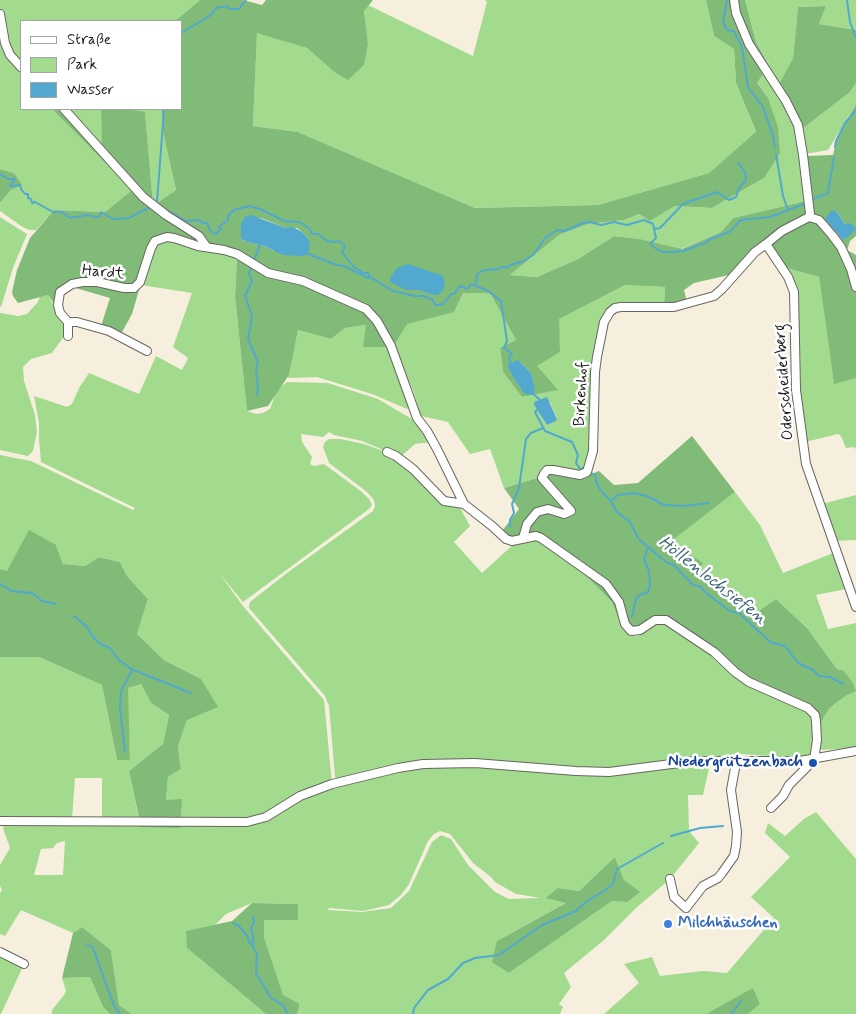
<!DOCTYPE html>
<html>
<head>
<meta charset="utf-8">
<style>
  body { margin:0 }
  #map { position:relative; width:856px; height:1014px; overflow:hidden; background:#f6efde; font-family:Mynerve,sans-serif }
  canvas { display:block }
  .legend { position:absolute; left:20px; top:20px; width:162px; height:90px; box-sizing:border-box; background:#fff; border:1px solid #a4a4a4; margin:0; padding:6px 9px; list-style:none; font-size:15px; color:#1c1c1c }
  .legend li { display:flex; align-items:center; gap:10px; height:25px }
  .legend b { width:25px; border:1px solid #a4a4a4 }
</style>
</head>
<body>
<div id="map">
<canvas width="856" height="1014"></canvas>
<ul class="legend">
<li><b style="height:6px;background:#fff"></b>Straße</li>
<li><b style="height:14px;background:#a2db8d"></b>Park</li>
<li><b style="height:14px;background:#52a8cf"></b>Wasser</li>
</ul>
</div>
<script>
const context = document.querySelector('canvas').getContext('2d');
context.lineJoin = 'round';
function fill(path, color) { context.fillStyle = color; context.fill(path, 'evenodd'); }
const shape = rows => new Path2D(rows.map(r => 'M' + r).join(''));
function trace(path, color, width, dash) { context.strokeStyle = color; context.lineWidth = width; context.lineCap = dash ? 'butt' : 'round'; context.setLineDash(dash || []); context.stroke(path); }
function drawText(font, color, halo, rows, align = 'center') {
  context.font = font + ' Mynerve,sans-serif'; context.lineWidth = 5; context.setLineDash([]); context.textBaseline = 'middle'; context.strokeStyle = halo; context.fillStyle = color; for (const [text, x, y, turn = 0] of rows) {
    context.save(); context.translate(x, y); context.rotate((+turn || 0) * Math.PI / 180); context.textAlign = isNaN(turn) ? turn : align; if (halo) context.strokeText(text, 0, 0); context.fillText(text, 0, 0); context.restore();
  }
}
fill(shape([
  [0,0,200,0,175,21,21,21,21,71,7,47,10,55,21,73,21,109,52,109,132,190,105,212,54,210,36,230,29,230,21,226,0,211,0,203,11,190,14,173,0,169],
  [485,0,706,0,714,36,734,49,736,83,756,133,709,173,598,205,475,208,298,132,253,126,257,32,307,48,333,71,368,43,364,11,368,5,473,56,487,2],
  [745,0,856,0,856,30,819,24,826,6,798,7,793,58,779,84,796,126,806,201,733,218,721,232,681,249,640,239,614,236,578,259,537,277,510,275,559,235,588,224,624,220,639,214,650,221,675,206,712,208,764,178,768,98,757,83,769,64,756,42],
  [856,83,856,104,828,150,805,154,801,130,850,92],
  [68,109,101,109,103,147],
  [127,109,162,109,162,128,176,190,160,201,153,204,145,113],
  [0,217,27,234,13,268,1,307,0,306],
  [169,239,237,257,235,297,247,411,256,414,263,413,270,409,277,390,287,382,328,383,378,399,415,421,424,431,431,442,415,444,400,457,362,441,334,435,329,432,323,437,301,434,302,442,312,457,310,464,314,466,324,464,362,492,369,499,372,505,369,509,243,602,219,573,243,606,324,700,332,784,310,796,367,779,407,770,438,766,468,765,609,775,710,764,703,795,688,795,689,831,699,843,670,879,636,908,604,940,564,973,571,987,559,1004,563,1007,560,1014,297,1014,300,1004,283,996,264,937,264,919,297,920,298,904,252,903,226,914,215,925,187,931,187,948,266,1014,132,1014,119,1005,111,950,82,927,73,933,21,910,5,936,0,934,0,893,2,890,0,886,0,865,10,848,3,828,5,823,140,825,166,800,168,777,181,769,178,746,201,679,164,660,137,634,148,599,127,576,120,562,99,557,85,566,63,564,56,545,7,572,0,569,0,455,31,461,133,510,135,508,41,462,39,440,39,423,34,396,67,407,72,404,79,388,89,373,139,394,156,356,182,370,188,358,173,347,192,293,141,285,156,244],
  [440,831,450,834,473,863,491,877,495,882,516,894,541,898,509,899,495,892,468,865,451,839,441,835,432,842,409,891,391,908,362,912,328,910,329,908,363,911,389,905,401,895,409,884,428,841,434,834],
  [65,841,63,875,34,875,41,849,53,848,57,843],
  [615,857,624,880,627,902,612,901,509,973,497,941,566,903,558,888,579,891],
  [783,267,819,277,834,383,856,378,856,450,855,447,846,448,841,436,838,434,805,442,798,380,798,310],
  [625,285,665,287,664,305,618,304,601,321,591,452,583,473,548,468,539,473,537,478,504,488,490,449,470,454,448,422,421,416,413,390,393,347,406,324,454,311,463,293,490,293,516,340,500,349,503,372,522,397,557,390,536,366,560,352,558,319],
  [550,402,557,418,556,421,547,425,534,405],
  [48,295,64,325,65,335,52,353,31,359,23,367,24,381,35,415,37,432,33,451,28,456,0,450,0,313,18,316,27,314,37,303,40,297],
  [366,325,388,347,410,407,407,409,372,394,317,377,288,378,298,330,331,339,345,328],
  [329,439,340,439,364,444,386,452,410,469,443,503,459,506,470,526,454,542,482,573,515,543,536,539,586,576,612,602,622,628,630,636,638,636,654,624,660,622,669,625,804,705,821,721,829,709,847,695,852,681,843,670,837,669,807,628,776,599,753,615,695,576,669,542,735,492,760,525,783,573,833,553,846,589,816,595,828,629,856,623,856,748,816,750,810,757,800,758,740,754,665,761,607,769,415,762,380,768,338,779,335,777,329,706,325,696,249,608,249,605,250,602,287,573,373,511,375,506,374,500,367,492,329,463,323,447,325,442],
  [856,495,856,540,835,541,822,504],
  [0,657,39,657,102,685,117,760,130,760,127,688,141,684,151,703,169,715,163,744,129,771,139,820,102,818,102,778,75,778,72,819,0,819],
  [816,812,856,859,856,1014,748,1014,760,1004,753,989,706,1014,604,1014,639,983,624,964,652,957,660,976,703,971,727,973,774,918,751,897,790,857,765,833,768,823,785,836,804,819],
  [0,953,24,964,1,1014,0,1014],
  [90,977,103,1007,110,1014,52,1014,52,1010,64,995,66,991,62,978]
]), '#a2db8d');
fill(shape([
  [200,0,243,0,262,5,266,0,373,0,364,11,368,43,364,65,348,80,333,71,307,48,257,33,253,126,298,132,475,208,598,205,709,173,756,132,736,83,734,49,714,36,706,0,745,0,756,42,769,65,757,83,768,98,778,127,780,153,764,178,712,208,675,206,650,221,639,214,624,220,588,224,559,235,510,275,537,277,578,259,614,236,640,239,682,249,721,232,733,218,806,201,805,156,833,155,837,137,856,104,856,236,850,241,847,250,856,255,856,378,834,384,819,277,783,267,771,247,754,250,729,275,694,283,684,290,687,302,664,305,665,287,625,285,559,319,560,352,537,366,558,390,522,397,503,372,500,348,516,340,490,293,463,293,454,312,407,324,393,347,363,347,366,325,345,328,331,339,298,330,289,375,268,406,247,411,235,297,237,257,220,246,208,243,154,239,132,314,121,334,101,326,110,298,72,287,71,282,55,305,48,295,18,303,13,296,12,292,17,270,30,238,54,210,105,212,132,190,52,109,68,109,102,146,101,109,127,109,145,112,153,204,160,201,176,190,162,128,162,109,181,109,181,21,175,21],
  [836,211,845,224,843,240,825,219],
  [261,218,286,228,297,228,302,232,308,238,309,250,274,251,264,246,247,242,241,239,241,223],
  [520,362,531,373,521,389,508,365],
  [826,6,819,24,856,30,856,83,850,92,801,130,779,84,793,58,798,7],
  [0,169,14,173,22,185,11,190,0,203],
  [692,436,735,492,670,542,703,563,695,576,753,615,776,599,807,628,837,669,843,670,852,681,856,691,847,695,835,704,829,709,821,722,808,708,763,689,660,619,640,630,631,627,622,628,612,602,586,576,536,539,515,543,502,531,519,509,504,488,537,478,546,478,549,474,586,476,599,471,614,485,638,483],
  [29,530,56,545,63,564,85,566,99,557,120,562,127,576,148,599,137,634,164,660,201,679,218,707,187,720,178,746,181,769,168,777,166,800,182,799,180,828,141,827,129,771,163,744,169,715,151,703,141,684,128,688,130,760,117,760,102,685,39,657,0,657,0,569,7,571],
  [615,857,624,880,640,892,627,902,612,901,509,973,492,962,497,941,566,903,546,898,558,888,579,891],
  [252,903,298,904,298,920,264,920,264,937,283,995,300,1004,297,1014,266,1014,187,948,186,931,232,921],
  [82,927,111,950,119,1005,132,1014,110,1014,103,1007,90,977,62,978,73,933],
  [753,988,760,1004,748,1014,706,1014]
]), '#81bb78');
fill(shape([
  [831,211,836,211,845,224,850,223,856,229,848,237,843,240,825,219],
  [251,215,286,228,293,227,302,232,308,238,310,244,308,254,303,256,283,255,264,246,247,242,241,239,241,223,245,217],
  [408,264,443,276,445,283,443,290,438,295,434,295,419,290,406,290,390,282,390,278,397,268],
  [518,360,531,373,535,390,532,395,525,394,521,389,507,365],
  [547,397,557,419,556,421,547,425,534,405,534,402]
]), '#52a8cf');
trace(shape([
  [727,0,723,22,727,30,734,31,742,47,748,87,763,107,773,136,775,148],
  [847,0,850,22,856,38],
  [181,33,211,15,216,8,227,6,229,9,239,9,246,0],
  [835,147,836,141,845,123,856,110],
  [776,154,783,196,788,210],
  [0,174,8,179,15,179,10,186,20,185,21,189,25,194,28,194,28,198,31,199,32,203,35,202,53,212,62,212,70,218,87,215,96,217,99,217,101,212,113,219,129,218,148,208],
  [811,200,828,193,834,157],
  [157,202,164,109],
  [165,209,186,221,199,220,202,223,207,223,210,231,216,234,221,229,219,227,228,220,228,216,234,210,249,206,260,209,284,221,299,222,309,228,312,234,318,234,327,241,335,242,339,241,342,243,345,246,342,252,353,266,363,273,368,273,370,277,393,291,415,296,424,296,433,300,435,305,439,305,443,304,451,294,454,294,458,288,462,286,467,289,470,285,473,285,476,283,477,274,482,271,491,269,496,270,501,267,508,267,510,265,524,261,533,255,545,238,557,230,564,231,583,223,590,222,601,225,614,222,627,225,644,220,653,224,656,238,651,243,652,246,662,252,670,252,683,251,705,243,711,239,729,232,741,220,770,217,804,204],
  [654,229,660,228,682,205,688,202,717,192,729,200,736,197,739,188,746,180,745,172,738,163],
  [308,254,337,265,344,266,368,278,370,277],
  [254,260,260,245],
  [251,268,249,273,252,281,245,296,252,316,248,339,258,362,256,369,258,387,257,395],
  [474,285,488,291,501,301,507,341,504,348,512,354,509,358,511,364],
  [511,368,511,371,519,384],
  [531,392,540,400],
  [538,409,535,412,545,431,572,442,578,455,576,463,580,469,584,468],
  [590,472,596,476,596,482,601,491,611,501,616,511,630,522,638,538,648,547,666,562,675,566,693,585,701,587,706,593,730,611,739,613,770,642,785,646,798,663,813,670,819,676,830,677,843,684],
  [611,501,618,495,634,493,647,496,664,505,685,506,709,503],
  [510,527,510,520,514,513,512,504,519,488,526,439,531,433,543,428],
  [0,584,12,591,32,593,42,601,56,604],
  [74,616,87,627,92,636,100,644,110,648,118,659,131,669,191,693],
  [632,617,636,599,640,595,648,592,650,585,649,571,644,559,648,547],
  [125,752,120,708,121,691,131,672,131,669],
  [671,836,700,828,723,826],
  [233,923,238,925,248,937,249,942,252,945,257,954,256,973,271,998,283,1005,288,1014],
  [87,944,93,948,114,1006,120,1014],
  [253,944,253,936,251,928,254,923,253,917],
  [413,1014,414,1008,428,990,448,979,463,963,475,958,499,955,542,925,576,911,586,902,605,890,613,884,617,869,663,843],
  [731,1014,741,1001]
]), '#52a8cf', 2);
const minor = shape([
  [734,0,736,13,749,44,786,101,798,125,803,155,810,214,809,217,782,231,766,244,788,277,794,292,796,390,806,464,856,607],
  [0,14,5,43,10,55,21,67],
  [64,109,143,197,166,215,199,236,206,246],
  [809,217,819,220,832,235,841,247,851,269,856,287],
  [68,322,77,322,109,331,147,351],
  [68,336,68,322,60,313,58,305,60,292,72,284,83,282,97,282,124,288,134,288,140,282,151,248,155,241,167,237,174,238,198,246,224,250,237,254,268,273,303,281,366,309,377,321,391,346,417,418,427,431,437,449,464,504,492,526,506,539,512,541,536,536,541,538,606,584,619,602,625,624,631,631,640,630,655,620,666,620,714,652,735,672,749,682,808,708,815,715,816,721,817,740,814,760],
  [387,452,396,456,413,469,444,501,464,504],
  [523,538,527,524,537,512,548,509,564,514,571,511,542,478,544,474,547,470,553,470,580,475,587,472,593,451,595,372,597,357,604,322,610,312,615,308,621,307,674,307,714,296,722,289,755,252,766,244],
  [771,808,783,796,789,785,814,760],
  [0,821,247,822,266,817,300,796,332,784,398,768,423,764,475,763,576,771,609,772,695,761,800,761,856,751],
  [670,879,674,897,686,908,703,886,718,878,722,873,734,856,736,846,737,832,731,790,735,768,734,760],
  [0,952,24,964]
]);
trace(minor, '#686660', 10);
trace(minor, '#fff', 8);
for (const [x, y, r, color] of [
  [813,763,5,"#1a4fb4"],
  [668,924,5,"#3f7fe0"]
]) { const dot = new Path2D(); dot.arc(x, y, r, 0, 2 * Math.PI); context.fillStyle = color; context.fill(dot); trace(dot, '#fff', 2); }
drawText('16px', '#1c1c1c', '#fff', [
  ["Hardt",103,273,5],
  ["Oderscheiderberg",785,382,-94],
  ["Birkenhof",582,394,-87]
]);
drawText('bold 16px', '#164399', '#fff', [
  ["Niedergrützenbach",803,763]
], 'right');
drawText('bold 16px', '#366cbe', '#fff', [
  ["Milchhäuschen",678,924]
], 'left');
drawText('italic 18px', '#376276', '#fff', [
  ["Höllenlochsiefen",712,581,38]
]);
</script>
</body>
</html>
